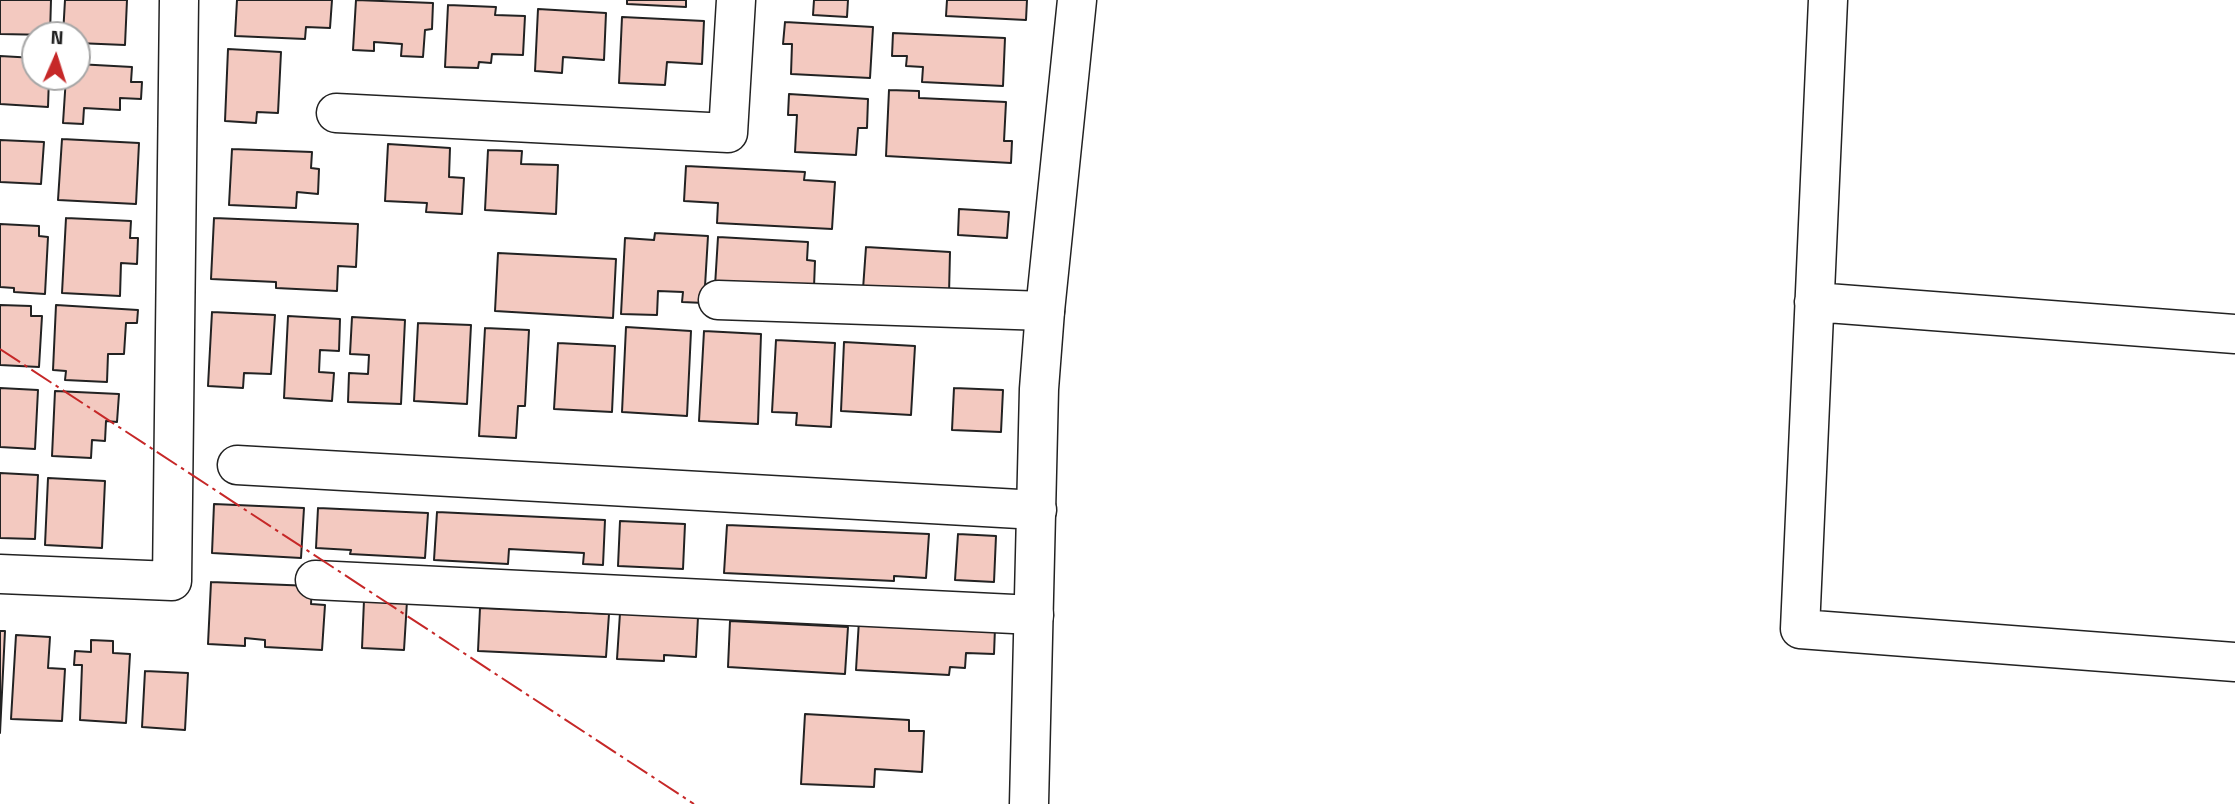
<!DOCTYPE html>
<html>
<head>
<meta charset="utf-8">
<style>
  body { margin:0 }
  #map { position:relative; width:2235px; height:804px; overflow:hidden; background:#fff; font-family:"Titillium Web",sans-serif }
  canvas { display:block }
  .north { position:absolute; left:21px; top:21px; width:70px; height:70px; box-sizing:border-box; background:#fff; border:2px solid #a7a7a7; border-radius:50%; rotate:3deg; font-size:19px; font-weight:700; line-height:28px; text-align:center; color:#222 }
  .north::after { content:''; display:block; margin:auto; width:24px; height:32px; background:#c62828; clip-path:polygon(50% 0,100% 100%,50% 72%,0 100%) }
</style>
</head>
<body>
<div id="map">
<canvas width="2235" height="804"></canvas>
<div class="north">N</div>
</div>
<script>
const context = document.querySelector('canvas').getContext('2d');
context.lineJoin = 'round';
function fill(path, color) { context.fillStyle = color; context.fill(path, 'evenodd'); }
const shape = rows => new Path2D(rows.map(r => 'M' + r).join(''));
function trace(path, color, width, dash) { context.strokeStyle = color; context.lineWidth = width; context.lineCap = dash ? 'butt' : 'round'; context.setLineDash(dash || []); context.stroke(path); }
const building = shape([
  [0,0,51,0,50,35,0,34,0,0],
  [65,0,127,0,125,45,77,43,77,35,63,35,65,0],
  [237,0,332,0,330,28,306,27,305,39,235,36,237,0],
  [356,0,433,3,432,29,425,30,423,57,401,56,402,44,374,42,374,51,353,50,356,0],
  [627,0,686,0,686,7,627,4,627,0],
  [814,0,848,0,847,17,813,15,814,0],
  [947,0,1027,0,1026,20,946,16,947,0],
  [448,5,496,7,495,15,525,16,523,55,492,54,491,63,479,62,478,68,445,67,448,5],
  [538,9,606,13,604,60,563,57,562,73,535,71,538,9],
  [622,17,704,21,702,64,667,62,665,85,619,83,622,17],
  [785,22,873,27,870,78,791,74,792,44,783,44,785,22],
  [893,33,1005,38,1003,86,922,82,923,67,906,66,907,56,892,56,893,33],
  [228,49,281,52,278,113,257,112,256,123,225,121,228,49],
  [0,56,35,58,35,77,49,77,48,107,0,104,0,56],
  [77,64,132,67,131,82,142,82,141,99,120,98,120,110,84,108,83,124,63,123,66,77,77,77,77,64],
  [889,90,919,91,919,98,1006,102,1004,141,1012,141,1011,163,886,156,889,90],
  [789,94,868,99,867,128,858,128,856,155,795,152,797,115,788,115,789,94],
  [62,139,139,143,136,204,58,200,62,139],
  [0,140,44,142,41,184,0,182,0,140],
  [388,144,450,148,449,177,464,178,462,214,426,212,427,203,385,201,388,144],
  [232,149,312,152,311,168,319,169,318,194,297,192,296,208,229,205,232,149],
  [488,150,522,151,521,164,558,165,556,214,485,210,488,150],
  [686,166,805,172,804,180,835,182,832,229,717,223,718,203,684,201,686,166],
  [959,209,1009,212,1007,238,958,235,959,209],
  [66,218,131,221,130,238,138,238,137,264,121,263,120,296,62,293,66,218],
  [214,218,358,224,356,267,338,266,337,291,276,288,276,282,211,279,214,218],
  [0,224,39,226,39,236,48,237,45,294,14,292,14,288,0,287,0,224],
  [655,233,708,236,704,303,682,302,683,292,658,291,657,315,621,314,625,238,654,240,655,233],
  [718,237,808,242,807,260,815,261,814,287,715,286,718,237],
  [866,247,950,252,949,294,863,289,866,247],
  [498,253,616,259,613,318,495,311,498,253],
  [0,305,31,306,31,316,42,316,39,367,0,365,0,305],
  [56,305,138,310,137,323,126,323,124,354,108,354,107,382,65,380,66,371,53,370,56,305],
  [212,312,275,315,271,374,244,373,243,388,208,386,212,312],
  [288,316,340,319,339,351,320,350,319,372,334,373,332,401,284,398,288,316],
  [352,317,405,320,401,404,348,402,349,373,368,374,369,355,350,354,352,317],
  [418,323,471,325,467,404,414,401,418,323],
  [626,327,691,331,687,416,622,412,626,327],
  [485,328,529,330,525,406,518,406,516,438,479,436,485,328],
  [704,331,761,334,758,424,699,421,704,331],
  [776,340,835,343,831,427,796,425,797,413,772,412,776,340],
  [844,342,915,346,911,415,841,411,844,342],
  [558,343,615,346,612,412,554,409,558,343],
  [0,388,38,390,35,449,0,447,0,388],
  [954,388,1003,390,1001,432,952,430,954,388],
  [55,391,119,394,117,422,106,421,105,441,92,440,91,458,52,456,55,391],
  [0,473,38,475,35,539,0,538,0,473],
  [48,478,105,481,102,548,45,545,48,478],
  [214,504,304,508,301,558,212,553,214,504],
  [318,508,428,513,425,558,350,554,351,550,316,548,318,508],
  [437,512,605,520,603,565,583,564,584,553,509,549,508,564,434,560,437,512],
  [620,521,685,524,683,569,618,566,620,521],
  [727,525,929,534,926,578,894,576,894,581,724,573,727,525],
  [958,534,996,536,994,582,955,580,958,534],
  [211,582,312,586,311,604,325,605,322,650,265,647,265,640,245,638,245,646,208,644,211,582],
  [364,600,407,601,404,650,362,648,364,600],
  [480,608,609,614,606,657,478,651,480,608],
  [620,613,698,617,696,657,664,655,664,661,617,659,620,613],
  [859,620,995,628,994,654,966,653,965,668,950,667,949,675,856,670,859,620],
  [730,621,848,627,845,674,728,667,730,621],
  [0,631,5,631,0,733,0,631],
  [16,635,50,637,48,668,65,669,62,721,11,719,16,635],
  [91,640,113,641,113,653,130,654,126,723,80,720,82,665,74,665,75,651,91,652,91,640],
  [145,671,188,673,185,730,142,727,145,671],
  [805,714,909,720,909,731,924,731,922,772,875,769,874,787,801,784,805,714]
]);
fill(building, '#f3c9c0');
trace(building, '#222', 2);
const minor = shape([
  [1828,0,1800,629,2235,662],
  [336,113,728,133,736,0],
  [718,300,1045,311],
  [1814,302,2235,334],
  [237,465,1037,510],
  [0,574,172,581,179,0],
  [315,580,1034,615]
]);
const tertiary = shape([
  [1029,804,1039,389,1045,311,1077,0]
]);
trace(minor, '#222', 41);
trace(tertiary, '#222', 41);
trace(minor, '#fff', 38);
trace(tertiary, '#fff', 38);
trace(shape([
  [0,349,694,804]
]), '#c62828', 2, [24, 5, 3.5, 5]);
</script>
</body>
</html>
